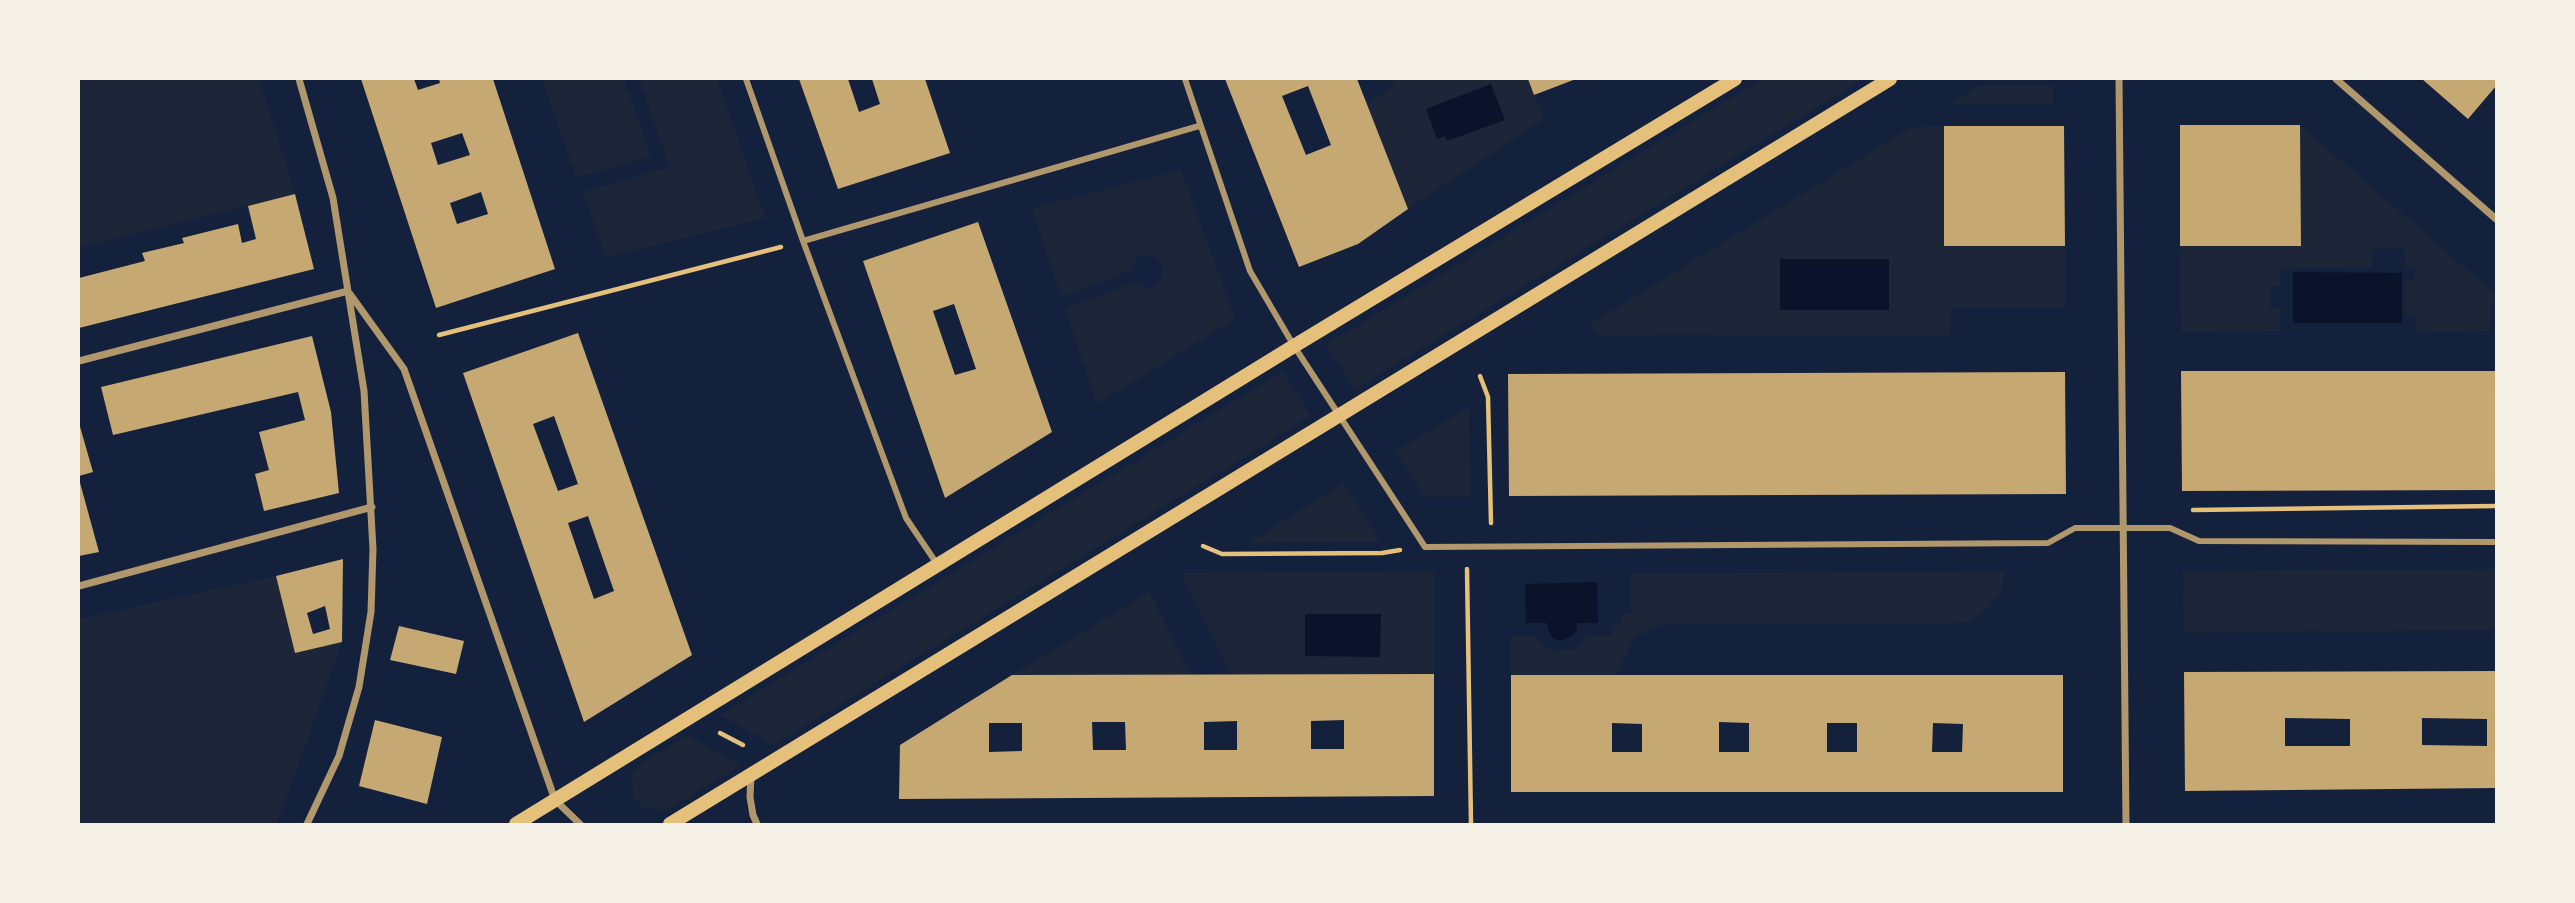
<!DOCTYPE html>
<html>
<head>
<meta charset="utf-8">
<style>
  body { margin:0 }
  #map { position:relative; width:2575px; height:903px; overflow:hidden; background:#14213d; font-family:"PT Sans Narrow",sans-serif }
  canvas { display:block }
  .frame { position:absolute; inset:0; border:80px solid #f6f1e7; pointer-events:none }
</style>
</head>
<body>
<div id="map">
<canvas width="2575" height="903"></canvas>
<div class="frame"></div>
</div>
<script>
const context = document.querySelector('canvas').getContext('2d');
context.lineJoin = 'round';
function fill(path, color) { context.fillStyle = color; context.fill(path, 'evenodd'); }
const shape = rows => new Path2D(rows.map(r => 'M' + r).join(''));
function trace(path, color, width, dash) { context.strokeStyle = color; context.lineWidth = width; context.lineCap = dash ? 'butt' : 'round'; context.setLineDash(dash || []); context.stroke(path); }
fill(shape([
  [79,79,259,79,295,194,79,248],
  [542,79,624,79,651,157,576,177],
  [639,79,717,79,765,218,606,257,583,192,670,167],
  [1396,79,1528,79,1544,119,1408,209,1366,103,1390,89],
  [1491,85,1447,141,1445,136,1436,139],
  [1762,79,1863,79,1355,389,1326,345],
  [1979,86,2053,86,2053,104,1948,104],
  [2300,125,2496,295,2491,308,2490,331,2416,333,2416,317,2406,316,2406,280,2415,280,2415,268,2405,267,2405,249,2372,249,2372,267,2280,269,2280,286,2270,287,2270,308,2280,308,2280,331,2181,332,2180,246,2301,245],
  [1944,126,1944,246,2065,246,2065,308,1951,308,1950,335,1599,336,1590,324,1912,127],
  [1181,170,1235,319,1097,404,1065,309,1135,282,1147,288,1154,287,1161,280,1164,267,1161,261,1153,255,1144,255,1137,258,1130,271,1061,297,1032,208],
  [1283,371,1311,416,774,745,720,715],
  [1469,407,1470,497,1425,497,1396,451],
  [1344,483,1380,542,1248,543],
  [2496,569,2496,671,2494,630,2184,633,2183,571],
  [1434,571,1434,674,1231,675,1181,573],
  [2005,571,2000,594,1986,610,1970,621,1958,623,1665,623,1633,639,1616,675,1511,675,1511,636,1535,636,1544,646,1556,651,1575,649,1582,644,1586,636,1611,636,1612,624,1621,625,1621,614,1631,614,1631,574],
  [276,576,295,653,342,642,277,824,79,824,79,619],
  [1149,592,1191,675,1012,675],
  [687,735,741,765,666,810,644,808,633,797,632,774,642,763]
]), '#1d2539');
fill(shape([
  [1491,84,1505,120,1447,141,1445,136,1437,139,1426,109],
  [1780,259,1889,259,1889,310,1780,310],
  [2293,272,2402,273,2402,323,2293,323],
  [1597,582,1598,623,1577,623,1577,629,1573,635,1562,641,1554,639,1549,633,1547,623,1526,623,1525,584],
  [1305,614,1381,614,1380,657,1305,656]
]), '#0b132b');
fill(shape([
  [361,79,414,79,418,90,440,83,439,79,493,79,555,269,436,308],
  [462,133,470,155,438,165,431,143],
  [481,192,488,214,457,224,450,203],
  [799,79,848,79,859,112,880,104,872,79,925,79,950,153,838,189],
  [1225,79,1357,79,1408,209,1358,244,1299,267],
  [1308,86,1331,145,1306,155,1282,96],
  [1528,79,1576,79,1534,95],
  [2422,79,2496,79,2496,86,2468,119],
  [2180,125,2300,125,2301,246,2180,246],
  [1944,126,2064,126,2065,246,1944,246],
  [295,194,314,269,79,328,79,278,145,261,142,253,184,243,182,238,238,224,242,243,256,239,248,206],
  [978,222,1052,432,945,498,863,261],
  [954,304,976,369,955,375,933,311],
  [578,333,692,655,584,722,463,373],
  [554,416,578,484,558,491,533,424],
  [588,516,614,591,594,599,568,523],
  [312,336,331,412,339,493,264,511,255,474,269,470,259,432,305,420,298,392,113,435,101,387],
  [2181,371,2496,371,2496,490,2182,491],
  [2065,372,2066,494,1509,496,1508,374],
  [79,423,93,472,79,476],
  [79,479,99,552,79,556],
  [343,559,342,642,295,653,276,576],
  [325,606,330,629,313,634,307,613],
  [399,626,464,641,456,674,390,660],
  [2496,671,2496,788,2185,791,2184,672],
  [2285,718,2350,719,2350,746,2285,746],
  [2422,718,2487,719,2487,746,2422,745],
  [1434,674,1434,796,899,799,900,745,1012,675],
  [1344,720,1344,749,1311,749,1311,721],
  [1237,721,1237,750,1204,750,1204,722],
  [1092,722,1125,722,1126,750,1093,750],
  [989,723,1022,723,1022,751,989,752],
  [1511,675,2063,675,2063,792,1511,792],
  [1719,722,1749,723,1749,752,1719,752],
  [1612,723,1642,724,1642,752,1612,752],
  [1827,723,1857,723,1857,752,1827,752],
  [1933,723,1963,724,1962,752,1932,752],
  [375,720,442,737,427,804,359,786]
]), '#c6a872');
trace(shape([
  [439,335,781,247],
  [1480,376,1488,397,1491,523],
  [2193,510,2496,506],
  [1203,546,1222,554,1382,553,1400,550],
  [1467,569,1471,824],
  [720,733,743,745]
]), '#e5c07b', 4.5);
trace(shape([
  [746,79,803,241,906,518,937,564],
  [1185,79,1250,271,1294,346,1425,547,2048,543,2075,528,2170,528,2199,541,2496,542],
  [803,241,1199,126]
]), '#b1986c', 6);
trace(shape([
  [299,79,333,198,364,391,373,549,371,612,359,687,339,756,307,824],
  [2119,79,2126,824],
  [2336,79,2496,219],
  [350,294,404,369,555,800,580,824],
  [79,361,348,291],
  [79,586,372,507],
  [751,775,750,797,753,815,757,824]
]), '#b1986c', 7);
trace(shape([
  [516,824,1294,346,1735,79],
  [670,824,1890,79]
]), '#e5c07b', 14);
</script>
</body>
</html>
